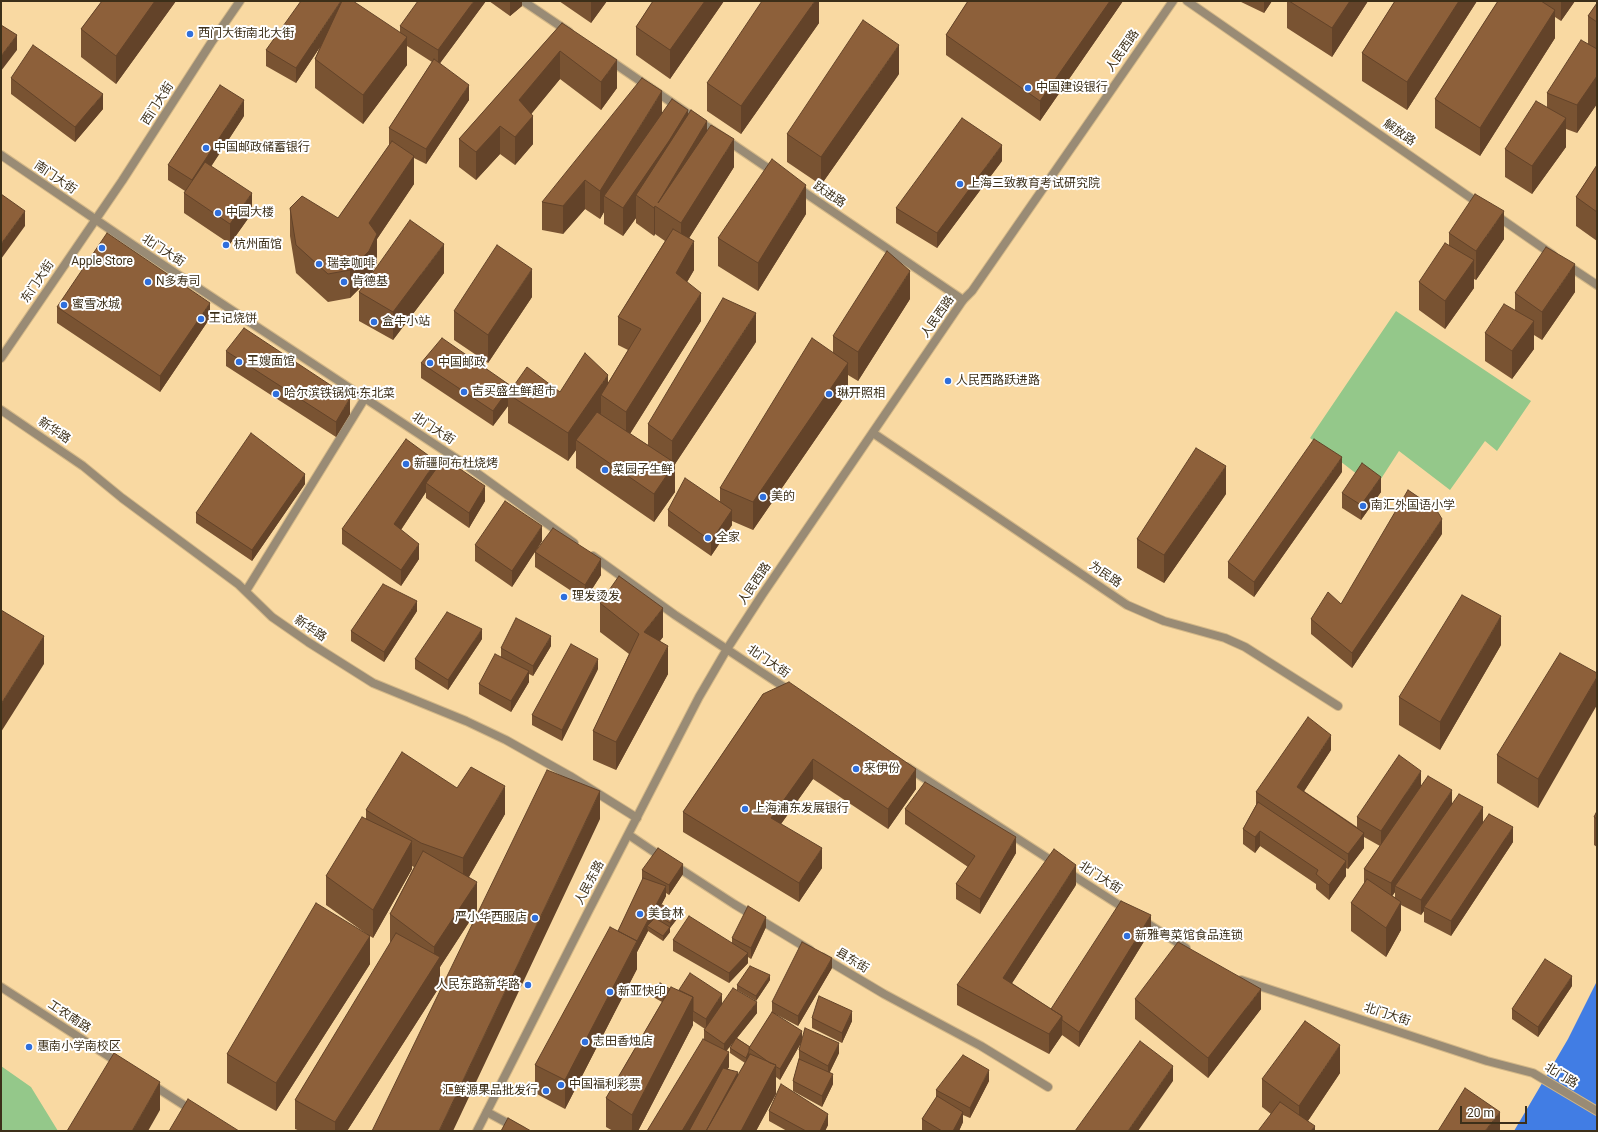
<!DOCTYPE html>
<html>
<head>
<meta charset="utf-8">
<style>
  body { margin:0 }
  #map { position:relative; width:1598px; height:1132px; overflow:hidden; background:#f9d9a2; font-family:Roboto,sans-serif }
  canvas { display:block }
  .frame { position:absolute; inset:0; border:2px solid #3c2f19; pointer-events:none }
  .scale { position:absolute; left:1460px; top:1106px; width:67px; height:18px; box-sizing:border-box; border:2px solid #3c2f19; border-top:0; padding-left:5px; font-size:12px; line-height:14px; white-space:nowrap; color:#3c2f19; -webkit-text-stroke:3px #fff; paint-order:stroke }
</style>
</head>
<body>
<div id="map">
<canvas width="1598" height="1132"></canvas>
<div class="frame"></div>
<div class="scale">20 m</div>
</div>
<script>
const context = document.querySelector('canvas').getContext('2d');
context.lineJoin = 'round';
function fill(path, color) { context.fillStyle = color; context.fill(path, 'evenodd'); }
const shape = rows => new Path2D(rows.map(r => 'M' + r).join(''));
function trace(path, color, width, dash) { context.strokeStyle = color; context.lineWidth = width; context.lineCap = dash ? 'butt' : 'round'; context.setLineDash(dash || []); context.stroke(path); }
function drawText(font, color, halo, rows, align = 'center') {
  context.font = font + ' Roboto,"Noto Sans SC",sans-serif'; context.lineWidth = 4; context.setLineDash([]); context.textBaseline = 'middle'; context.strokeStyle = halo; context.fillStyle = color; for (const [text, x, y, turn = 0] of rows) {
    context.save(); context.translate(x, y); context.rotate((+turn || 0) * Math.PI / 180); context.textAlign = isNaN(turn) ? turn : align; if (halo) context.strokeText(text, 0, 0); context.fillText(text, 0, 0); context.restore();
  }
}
fill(shape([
  [1396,311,1531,401,1497,451,1485,441,1450,490,1399,451,1375,488,1310,438],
  [1,1066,31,1087,58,1131,1,1131]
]), '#94c88a');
fill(shape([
  [1597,981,1597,1131,1514,1131,1568,1039]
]), '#417de4');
const minor = shape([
  [523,1,569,32],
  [1187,1,1481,205],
  [608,59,775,173],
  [798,188,963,300],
  [1497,216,1553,255],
  [1567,265,1597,285],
  [1,358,122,181,211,43,240,1],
  [1,410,83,466,122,498,238,584,272,617,308,642,373,683,466,721,506,740,570,776,637,818],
  [873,433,1127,605,1164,621,1225,638,1245,647,1338,706],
  [246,591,365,398],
  [629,835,663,858],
  [674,865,734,904,810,950],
  [822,957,884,994,981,1046,1048,1087],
  [1,987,119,1063],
  [151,1084,193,1111],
  [487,1112,522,1131]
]);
const tertiary = shape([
  [1,155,133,245,463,463,574,543],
  [593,556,675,615,790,691],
  [907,767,1055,863],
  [1066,871,1127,910],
  [1142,920,1186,948],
  [1241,980,1487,1061,1533,1073,1597,1111],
  [477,1131,588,912,699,697,727,649,762,595,963,300,972,291,1173,1]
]);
trace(minor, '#d3b787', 10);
trace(tertiary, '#d3b787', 10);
trace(minor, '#998b75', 8);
trace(tertiary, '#998b75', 8);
fill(shape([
  [102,1,176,1,116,84,81,57,81,29],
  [486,1,440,63,469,100,426,164,414,158,414,184,377,239,377,263,370,277,444,273,393,340,359,321,359,292,368,280,350,298,328,302,296,273,290,236,290,208,338,218,390,144,389,144,389,128,432,62,407,46,407,65,363,124,315,88,315,59,320,47,296,83,266,66,266,50,400,32,400,26],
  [489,1,522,1,522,6,510,16],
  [559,1,607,1,591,23],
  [653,1,724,1,670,79,636,55,636,27],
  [819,1,819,23,741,134,707,111,707,83],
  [968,1,1123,1,1040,121,946,55,946,35],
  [1239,1,1272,1,1264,13],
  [1287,1,1368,1,1332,57,1287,28],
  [1395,1,1477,1,1407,110,1362,81,1362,53],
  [1498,1,1575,1,1561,21,1555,17,1555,38,1480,156,1435,128,1435,99],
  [1597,3,1597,104,1577,133,1566,129,1566,147,1532,194,1505,177,1505,149,1547,108,1547,93,1588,44,1588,16],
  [562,23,617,88,601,110,560,79,531,114,533,144,515,165,500,154,476,180,459,167,459,139],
  [899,74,821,185,787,162,787,134],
  [11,78,103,109,75,142,11,94],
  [662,115,688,115,707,131,734,167,689,238,694,270,687,282,701,321,630,434,648,445,648,424,756,342,675,464,675,492,654,522,576,468,576,450,568,461,508,423,508,406,493,426,421,378,421,363,511,390,560,392,608,383,628,350,618,345,618,317,665,241,655,234,654,236,636,223,636,218,623,236,604,224,604,212,600,219,585,209,563,234,542,230,542,202],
  [244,116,211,166,252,213,230,244,184,213,184,193,185,191,168,180,168,165],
  [1002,161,937,248,896,223,896,208],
  [1597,165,1597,241,1576,226,1576,197],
  [806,214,758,291,718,266,718,238],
  [1449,233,1504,239,1476,280,1474,279,1474,288,1445,329,1419,310,1419,282,1449,246],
  [1575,292,1542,340,1534,335,1534,349,1512,379,1485,361,1485,333,1515,310,1515,293],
  [532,297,488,363,454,340,454,311],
  [910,299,858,381,848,375,848,392,753,530,732,521,732,525,711,556,668,526,668,510,720,502,720,488,833,352,833,336],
  [57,307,210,318,160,392,57,323],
  [226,351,350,414,336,437,226,366],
  [436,468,485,501,469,528,426,498,426,492,401,530,419,559,401,586,342,544,342,529],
  [1342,472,1254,597,1228,578,1228,562],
  [305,484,252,561,196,523,196,513],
  [1381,492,1361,520,1342,508,1342,493],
  [1226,494,1164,583,1137,568,1137,539],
  [1442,534,1352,668,1311,634,1311,619,1341,604],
  [542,541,536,551,601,575,585,600,535,567,535,552,512,587,475,561,475,545],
  [600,603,663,637,660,641,668,674,616,770,593,760,593,731,629,654,600,632],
  [417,611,384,662,351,641,351,631],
  [482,639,448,690,415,669,415,659],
  [1501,645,1440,750,1399,725,1399,697],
  [551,646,533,676,529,674,529,682,511,712,479,694,479,684,501,657,501,648],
  [598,669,562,741,532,725,532,715],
  [1597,673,1538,808,1497,783,1497,755],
  [763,694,916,789,888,829,813,779,781,824,822,868,799,902,683,832,683,812],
  [1331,750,1304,791,1357,827,1357,817,1421,786,1452,803,1483,822,1513,842,1451,936,1424,922,1424,911,1421,915,1401,905,1401,930,1386,957,1351,931,1351,903,1364,884,1364,869,1380,846,1364,837,1364,848,1348,869,1346,868,1346,876,1329,900,1316,889,1316,884,1260,846,1255,853,1243,844,1243,829,1256,805,1256,792],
  [1395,892,1395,897,1392,896],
  [457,788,505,814,469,877,477,910,440,967,440,986,347,1131,300,1131,295,1129,295,1100,391,943,390,942,390,914,414,867,412,866,412,869,373,938,370,936,370,964,276,1111,227,1083,227,1054,368,935,326,905,326,876,366,819,366,810],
  [905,809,1016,853,980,914,956,899,956,884,968,867,905,824],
  [1597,811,1597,847,1594,845,1594,817],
  [642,870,683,874,669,895,666,893,666,896,660,907,677,919,670,928,670,932,663,941,648,931,637,952,637,969,565,1109,535,1093,535,1065,618,931,642,881],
  [1076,885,1012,983,1051,1009,1151,930,1079,1047,1062,1035,1049,1054,957,1005,957,985],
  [766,927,751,959,748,957,748,963,729,983,673,951,673,940,732,943,732,938],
  [832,968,798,1026,775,1014,802,1039,839,1053,829,1073,833,1084,822,1107,793,1091,793,1081,799,1059,799,1050,801,1043,780,1080,776,1077,776,1094,756,1131,647,1131,704,1040,704,1030,705,1029,693,1021,693,1025,638,1131,613,1131,606,1127,606,1098,662,1002,653,997,653,992,670,989,679,990,722,1004,757,1013,737,1038,750,1047,772,1012,772,1002],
  [734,1041,730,1048,730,1053,745,1063,738,1076,727,1069,729,1067,726,1051],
  [770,980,756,1001,737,990,737,985],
  [1572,986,1538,1037,1512,1019,1512,1009],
  [1135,999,1261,1009,1208,1078,1135,1019],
  [812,1018,852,1021,842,1043,812,1028],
  [1340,1073,1308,1121,1315,1131,1271,1114,1262,1107,1262,1079],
  [989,1081,970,1118,963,1115,963,1122,959,1131,924,1131,922,1130,922,1119,936,1098,936,1090],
  [769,1111,828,1125,825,1131,787,1131,769,1121]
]), '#795332');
fill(shape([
  [155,1,176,1,116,84,116,56],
  [341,1,351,1,296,83,296,68],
  [474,1,486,1,438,66,438,50],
  [510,1,522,1,522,6,510,16],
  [591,1,607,1,591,23],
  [705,1,724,1,670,79,670,50],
  [815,1,819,1,819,23,741,134,741,106],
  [1110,1,1123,1,1040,121,1040,101],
  [1264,1,1272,1,1264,13],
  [1350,1,1368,1,1332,57,1332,28],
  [1459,1,1477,1,1407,110,1407,82],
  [1561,1,1575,1,1561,21],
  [1555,10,1555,38,1480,156,1480,128],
  [17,35,17,50,1,71,1,56],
  [407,37,407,65,363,124,363,95],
  [899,45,899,74,821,185,821,157],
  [560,51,560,79,519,129,519,100],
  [617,60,617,88,601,110,601,82],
  [1597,76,1597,104,1577,133,1577,105],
  [469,85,469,100,426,164,426,149],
  [662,91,662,119,604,196,604,212,600,219,600,191],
  [103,94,103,109,75,142,75,127],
  [244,100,244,116,192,196,192,180],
  [688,110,688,138,636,195,636,218,623,236,623,208],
  [533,116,533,144,515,165,515,137],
  [1566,118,1566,147,1532,194,1532,166],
  [707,121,707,149,658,203],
  [500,126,500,154,476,180,476,152],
  [734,139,734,167,681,251,681,223],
  [1002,145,1002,161,937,248,937,233],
  [414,156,414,184,377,239,377,263,369,279,350,298,350,270,369,223],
  [585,180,585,209,563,234,563,206],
  [806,185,806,214,758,291,758,263],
  [252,193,252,213,230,244,230,224],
  [655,206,655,234,654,236,654,208],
  [25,211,25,226,1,259,1,244],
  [1504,211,1504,239,1476,280,1476,251],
  [694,241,694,270,676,301,676,273],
  [444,244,444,273,393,340,393,312],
  [1474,260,1474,288,1445,329,1445,301],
  [1575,264,1575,292,1542,340,1542,312],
  [532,269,532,297,488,363,488,335],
  [910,271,910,299,858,381,858,352],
  [701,293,701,321,626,440,626,412],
  [210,303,210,318,160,392,160,376],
  [756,313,756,342,675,464,675,492,654,522,654,494,672,468,672,441],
  [1534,321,1534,349,1512,379,1512,351],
  [848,363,848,392,753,530,753,502],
  [608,375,608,400,601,395,601,413,581,443,576,440,576,450,568,461,568,433],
  [511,386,511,396,508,394,508,406,493,426,493,411],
  [350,398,350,414,336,437,336,422],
  [1342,457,1342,472,1254,597,1254,582],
  [436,461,436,477,426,483,426,492,394,540,394,524],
  [1226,466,1226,494,1164,583,1164,555],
  [305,474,305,484,252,561,252,550],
  [1381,477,1381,492,1361,520,1361,505],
  [485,486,485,501,469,528,469,513],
  [732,510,732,525,711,556,711,541],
  [1442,519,1442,534,1352,668,1352,653],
  [542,526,542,541,512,587,512,571],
  [419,544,419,559,401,586,401,570],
  [601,559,601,575,585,600,585,585],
  [417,601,417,611,384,662,384,652],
  [663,608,663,637,644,660,644,632],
  [1501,616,1501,645,1440,750,1440,722],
  [482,629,482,639,448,690,448,680],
  [44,636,44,664,1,732,1,704],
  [551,636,551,646,533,676,533,666],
  [668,646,668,674,616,770,616,742],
  [598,659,598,669,562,741,562,730],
  [529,671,529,682,511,712,511,701],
  [1597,677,1597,705,1538,808,1538,779],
  [1331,735,1331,750,1297,802,1297,787],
  [813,759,813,779,771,838,771,818],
  [916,769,916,789,888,829,888,809],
  [1421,771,1421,786,1381,846,1381,831],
  [505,786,505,814,463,887,463,858],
  [1452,790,1452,805,1395,886,1395,892,1391,898,1391,883],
  [600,791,600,819,453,1131,439,1131],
  [1483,807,1483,822,1424,907,1424,911,1421,915,1421,900],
  [1513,827,1513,842,1451,936,1451,921],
  [1260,831,1260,846,1255,853,1255,837],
  [1364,833,1364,848,1348,869,1348,854],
  [1016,837,1016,853,980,914,980,899],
  [412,841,412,869,373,938,373,910],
  [822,848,822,868,799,902,799,883],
  [1346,861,1346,876,1329,900,1329,885],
  [683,864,683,874,669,895,669,885],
  [1076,865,1076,885,1003,997,1003,978],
  [477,882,477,910,440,967,440,986,347,1131,335,1131,335,1122,434,966,434,947],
  [666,886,666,896,656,915,655,914,655,917,650,927,647,926,648,931,637,952,637,969,565,1109,565,1080],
  [1401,902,1401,930,1386,957,1386,928],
  [677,913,677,919,670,928,670,932,663,941,663,936,670,927,670,923],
  [1151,915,1151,930,1079,1047,1079,1032],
  [766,917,766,927,751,959,751,948],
  [370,936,370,964,276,1111,276,1083],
  [748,953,748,963,729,983,729,973],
  [832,958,832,968,798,1026,798,1016],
  [770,975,770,980,756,1001,756,996],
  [1572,976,1572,986,1538,1037,1538,1027],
  [1261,989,1261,1009,1208,1078,1208,1058],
  [722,994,722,1005,706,1029,706,1019],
  [693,997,693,1025,638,1131,632,1131,632,1115],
  [757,1002,757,1013,724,1054,724,1044],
  [852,1011,852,1021,842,1043,842,1033],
  [1062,1016,1062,1035,1049,1054,1049,1034],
  [802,1031,802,1041,780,1080,780,1069],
  [839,1043,839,1053,828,1076,828,1066],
  [1340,1045,1340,1073,1301,1131,1299,1131,1299,1106],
  [749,1051,749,1056,746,1063,746,1058],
  [729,1052,729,1067,691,1131,682,1131],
  [776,1065,776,1094,756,1131,741,1131],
  [1173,1066,1173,1081,1138,1131,1128,1131],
  [989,1070,989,1081,970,1118,970,1108],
  [738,1072,738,1083,706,1131],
  [833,1074,833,1084,822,1107,822,1096],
  [160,1082,160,1110,148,1131,132,1131],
  [963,1112,963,1122,959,1131,953,1131],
  [1500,1112,1500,1131,1485,1131],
  [828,1114,828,1125,825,1131,820,1131],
  [1315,1126,1315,1131,1311,1131]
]), '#634329');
const building = shape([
  [102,1,155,1,116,56,81,29,102,1],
  [301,1,341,1,296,68,266,50,301,1],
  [342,1,353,1,407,37,363,95,315,59,342,1],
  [418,1,474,1,438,50,400,26,418,1],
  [653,1,705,1,670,50,636,27,653,1],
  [762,1,815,1,741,106,707,83,762,1],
  [968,1,1110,1,1040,101,946,35,968,1],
  [1289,1,1350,1,1332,28,1289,1],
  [1395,1,1459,1,1407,82,1362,53,1395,1],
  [1498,1,1541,1,1555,10,1480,128,1435,99,1498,1],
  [1597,3,1597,22,1588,16,1597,3],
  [863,20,899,45,821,157,787,134,863,20],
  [562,23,617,60,601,82,560,51,519,100,533,116,515,137,500,126,476,152,459,139,562,23],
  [1,25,17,35,1,56,1,25],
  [1581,40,1597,49,1597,76,1577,105,1547,93,1581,40],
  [33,45,103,94,75,127,11,78,33,45],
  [434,59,469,85,426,149,389,128,434,59],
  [642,78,662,91,600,191,585,180,563,206,542,202,642,78],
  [220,85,244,100,192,180,168,165,220,85],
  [672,99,688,110,669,141,623,208,604,196,672,99],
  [1536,101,1566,118,1532,166,1505,149,1536,101],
  [691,110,707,121,658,203,711,125,734,139,681,223,655,206,654,208,636,195,691,110],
  [962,118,1002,145,937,233,896,208,962,118],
  [392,141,414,156,369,223,377,234,369,251,350,270,328,274,296,245,290,208,302,196,338,218,392,141],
  [772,159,806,185,758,263,718,238,772,159],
  [205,162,252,193,230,224,184,193,205,162],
  [1597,165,1597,212,1576,197,1597,165],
  [1,194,25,211,1,244,1,194],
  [1475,194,1504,211,1476,251,1449,233,1475,194],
  [410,220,444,244,393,312,359,292,410,220],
  [673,229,694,241,676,273,701,293,626,412,601,395,641,329,618,317,673,229],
  [107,233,210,303,160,376,57,307,107,233],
  [1445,243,1474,260,1445,301,1419,282,1445,243],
  [497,245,532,269,488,335,454,311,497,245],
  [1546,247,1575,264,1542,312,1515,293,1546,247],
  [887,251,910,271,858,352,833,336,887,251],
  [723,298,756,313,672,441,648,424,723,298],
  [1504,304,1534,321,1512,351,1485,333,1504,304],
  [244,328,350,398,336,422,226,351,244,328],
  [442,338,511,386,493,411,421,363,442,338],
  [812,338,848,363,753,502,720,488,812,338],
  [585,353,608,375,568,433,508,394,527,367,560,392,585,353],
  [597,412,675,463,654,494,576,440,597,412],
  [251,433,305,474,252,550,196,513,251,433],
  [406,439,436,461,394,524,419,544,401,570,342,529,406,439],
  [1314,439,1342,457,1254,582,1228,562,1314,439],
  [1196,448,1226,466,1164,555,1137,539,1196,448],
  [444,458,485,486,469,513,426,483,444,458],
  [1362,463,1381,477,1361,505,1342,493,1362,463],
  [685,478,732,510,711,541,668,510,685,478],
  [1408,490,1436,509,1442,519,1352,653,1311,619,1328,592,1341,604,1408,490],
  [505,501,542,526,512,571,475,545,505,501],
  [553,528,601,559,585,585,535,552,553,528],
  [619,576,663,608,644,632,668,646,616,742,593,731,639,634,600,603,619,576],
  [383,584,417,601,384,652,351,631,383,584],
  [1462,595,1501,616,1440,722,1399,697,1462,595],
  [1,610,44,636,1,704,1,610],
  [447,612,482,629,448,680,415,659,447,612],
  [516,618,551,636,533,666,501,648,516,618],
  [571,644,598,659,562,730,532,715,571,644],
  [1560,653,1597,673,1597,677,1538,779,1497,755,1560,653],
  [495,654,529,671,511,701,479,684,495,654],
  [789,682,916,769,888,809,813,759,771,818,822,848,799,883,683,812,763,694,789,682],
  [1308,717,1331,735,1297,787,1364,833,1348,854,1256,792,1308,717],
  [402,752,457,788,471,767,505,786,463,858,421,843,366,810,402,752],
  [1399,755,1421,771,1381,831,1357,817,1399,755],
  [547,770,600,791,439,1131,372,1131,547,770],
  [1428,776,1452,790,1391,883,1364,869,1428,776],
  [925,782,1016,837,980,899,956,884,975,856,905,809,925,782],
  [1459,794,1483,807,1421,900,1395,886,1459,794],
  [1258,802,1346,861,1329,885,1316,874,1318,870,1260,831,1255,837,1243,829,1258,802],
  [1597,811,1597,819,1594,817,1597,811],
  [1489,814,1513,827,1451,921,1424,907,1489,814],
  [362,817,412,841,373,910,326,876,362,817],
  [658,848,683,864,669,885,642,870,658,848],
  [1054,849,1076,865,1003,978,1062,1016,1049,1034,957,985,1054,849],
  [423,851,477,882,434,947,390,914,423,851],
  [643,878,666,886,637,941,618,931,643,878],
  [1367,879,1401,902,1386,928,1351,903,1367,879],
  [1121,901,1151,915,1079,1032,1062,1020,1062,1016,1051,1009,1121,901],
  [316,903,370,936,276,1083,227,1054,316,903],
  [662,905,677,913,670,923,655,914,662,905],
  [748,906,766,917,751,948,732,938,748,906],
  [689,916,748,953,729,973,673,940,689,916],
  [655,918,670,927,663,936,647,926,655,918],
  [610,927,637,941,565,1080,535,1065,610,927],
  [396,933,440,957,335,1122,295,1100,396,933],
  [802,942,832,958,798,1016,772,1002,802,942],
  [1178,942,1261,989,1208,1058,1135,999,1178,942],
  [1545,959,1572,976,1538,1027,1512,1009,1545,959],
  [750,966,770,975,756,996,737,985,750,966],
  [690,973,722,994,706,1019,693,1011,693,997,679,990,690,973],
  [660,983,670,989,664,999,653,992,660,983],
  [671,987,693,997,632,1115,606,1098,671,987],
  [733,988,757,1002,724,1044,704,1030,733,988],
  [819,996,852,1011,842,1033,812,1018,819,996],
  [772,1012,802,1031,780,1069,775,1066,776,1065,770,1063,749,1048,772,1012],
  [1305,1021,1340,1045,1299,1106,1262,1079,1305,1021],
  [805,1028,839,1043,828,1066,799,1050,805,1028],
  [736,1038,750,1047,749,1048,749,1051,746,1058,730,1048,736,1038],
  [703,1039,729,1052,682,1131,647,1131,703,1039],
  [1140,1041,1173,1066,1128,1131,1075,1131,1140,1041],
  [114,1053,160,1082,132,1131,67,1131,114,1053],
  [750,1054,776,1065,741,1131,706,1131,750,1054],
  [963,1055,989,1070,970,1108,936,1090,963,1055],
  [799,1059,833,1074,822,1096,793,1081,799,1059],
  [723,1068,738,1072,706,1131,689,1131,723,1068],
  [781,1084,828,1114,820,1131,806,1131,769,1111,781,1084],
  [1465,1088,1500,1112,1485,1131,1438,1131,1465,1088],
  [937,1096,963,1112,953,1131,942,1131,922,1119,937,1096],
  [188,1099,239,1131,169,1131,188,1099],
  [1280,1102,1315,1126,1311,1131,1258,1131,1280,1102],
  [508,1118,531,1131,501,1131,508,1118]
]);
fill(building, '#8d603a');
trace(building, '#634329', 1);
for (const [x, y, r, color] of [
  [190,34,4,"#2f6fdc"],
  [1028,88,4,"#2f6fdc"],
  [206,148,4,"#2f6fdc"],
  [960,184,4,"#2f6fdc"],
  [218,213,4,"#2f6fdc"],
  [226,245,4,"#2f6fdc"],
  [102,248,4,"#2f6fdc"],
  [319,264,4,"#2f6fdc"],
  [148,282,4,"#2f6fdc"],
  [344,282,4,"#2f6fdc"],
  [64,305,4,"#2f6fdc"],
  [201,319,4,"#2f6fdc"],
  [374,322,4,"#2f6fdc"],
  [239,362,4,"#2f6fdc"],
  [430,363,4,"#2f6fdc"],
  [948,381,4,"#2f6fdc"],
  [464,392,4,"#2f6fdc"],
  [276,394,4,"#2f6fdc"],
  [829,394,4,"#2f6fdc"],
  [406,464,4,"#2f6fdc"],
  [605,470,4,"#2f6fdc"],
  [763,497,4,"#2f6fdc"],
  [1363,506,4,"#2f6fdc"],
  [708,538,4,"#2f6fdc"],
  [564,597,4,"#2f6fdc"],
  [856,769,4,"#2f6fdc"],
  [745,809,4,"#2f6fdc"],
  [640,914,4,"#2f6fdc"],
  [535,918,4,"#2f6fdc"],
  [1127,936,4,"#2f6fdc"],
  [528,985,4,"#2f6fdc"],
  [610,992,4,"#2f6fdc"],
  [585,1042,4,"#2f6fdc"],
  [29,1047,4,"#2f6fdc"],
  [561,1085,4,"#2f6fdc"],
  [546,1091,4,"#2f6fdc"]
]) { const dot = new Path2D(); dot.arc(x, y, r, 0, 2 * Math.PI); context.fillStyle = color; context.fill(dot); trace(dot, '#fff', 1.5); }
drawText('12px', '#3c2f19', '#fff', [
  ["西门大街南北大街",198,34],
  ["中国建设银行",1036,88],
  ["中国邮政储蓄银行",214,148],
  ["上海三致教育考试研究院",968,184],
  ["中园大楼",226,213],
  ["杭州面馆",234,245],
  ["Apple Store",102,262,"center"],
  ["瑞幸咖啡",327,264],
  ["N多寿司",156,282],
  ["肯德基",352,282],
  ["蜜雪冰城",72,305],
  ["王记烧饼",209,319],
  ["盒牛小站",382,322],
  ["王嫂面馆",247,362],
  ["中国邮政",438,363],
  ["人民西路跃进路",956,381],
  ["吉买盛生鲜超市",472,392],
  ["哈尔滨铁锅炖·东北菜",284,394],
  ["琳开照相",837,394],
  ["新疆阿布杜烧烤",414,464],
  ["菜园子生鲜",613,470],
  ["美的",771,497],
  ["南汇外国语小学",1371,506],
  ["全家",716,538],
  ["理发烫发",572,597],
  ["来伊份",864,769],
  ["上海浦东发展银行",753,809],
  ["美食林",648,914],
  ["严小华西服店",527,918,"right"],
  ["新雅粤菜馆食品连锁",1135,936],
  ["人民东路新华路",520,985,"right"],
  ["新亚快印",618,992],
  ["志田香烛店",593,1042],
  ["惠南小学南校区",37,1047],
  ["中国福利彩票",569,1085],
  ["汇鲜源果品批发行",538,1091,"right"]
], 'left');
drawText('12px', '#3c2f19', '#fff', [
  ["人民西路",1123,51,-55],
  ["西门大街",158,104,-57],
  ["解放路",1399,133,35],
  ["南门大街",55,178,34],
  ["跃进路",829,195,34],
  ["北门大街",163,251,33],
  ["东门大街",38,282,-56],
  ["人民西路",938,317,-55],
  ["北门大街",433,429,33],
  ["新华路",54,431,34],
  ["为民路",1105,575,34],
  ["人民西路",755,584,-56],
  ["新华路",310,629,34],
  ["北门大街",768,662,34],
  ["北门大街",1100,878,33],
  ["人民东路",590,883,-62],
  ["县东街",852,961,31],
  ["北门大街",1387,1015,18],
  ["工农南路",69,1017,33],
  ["北门路",1561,1076,31]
]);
</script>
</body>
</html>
